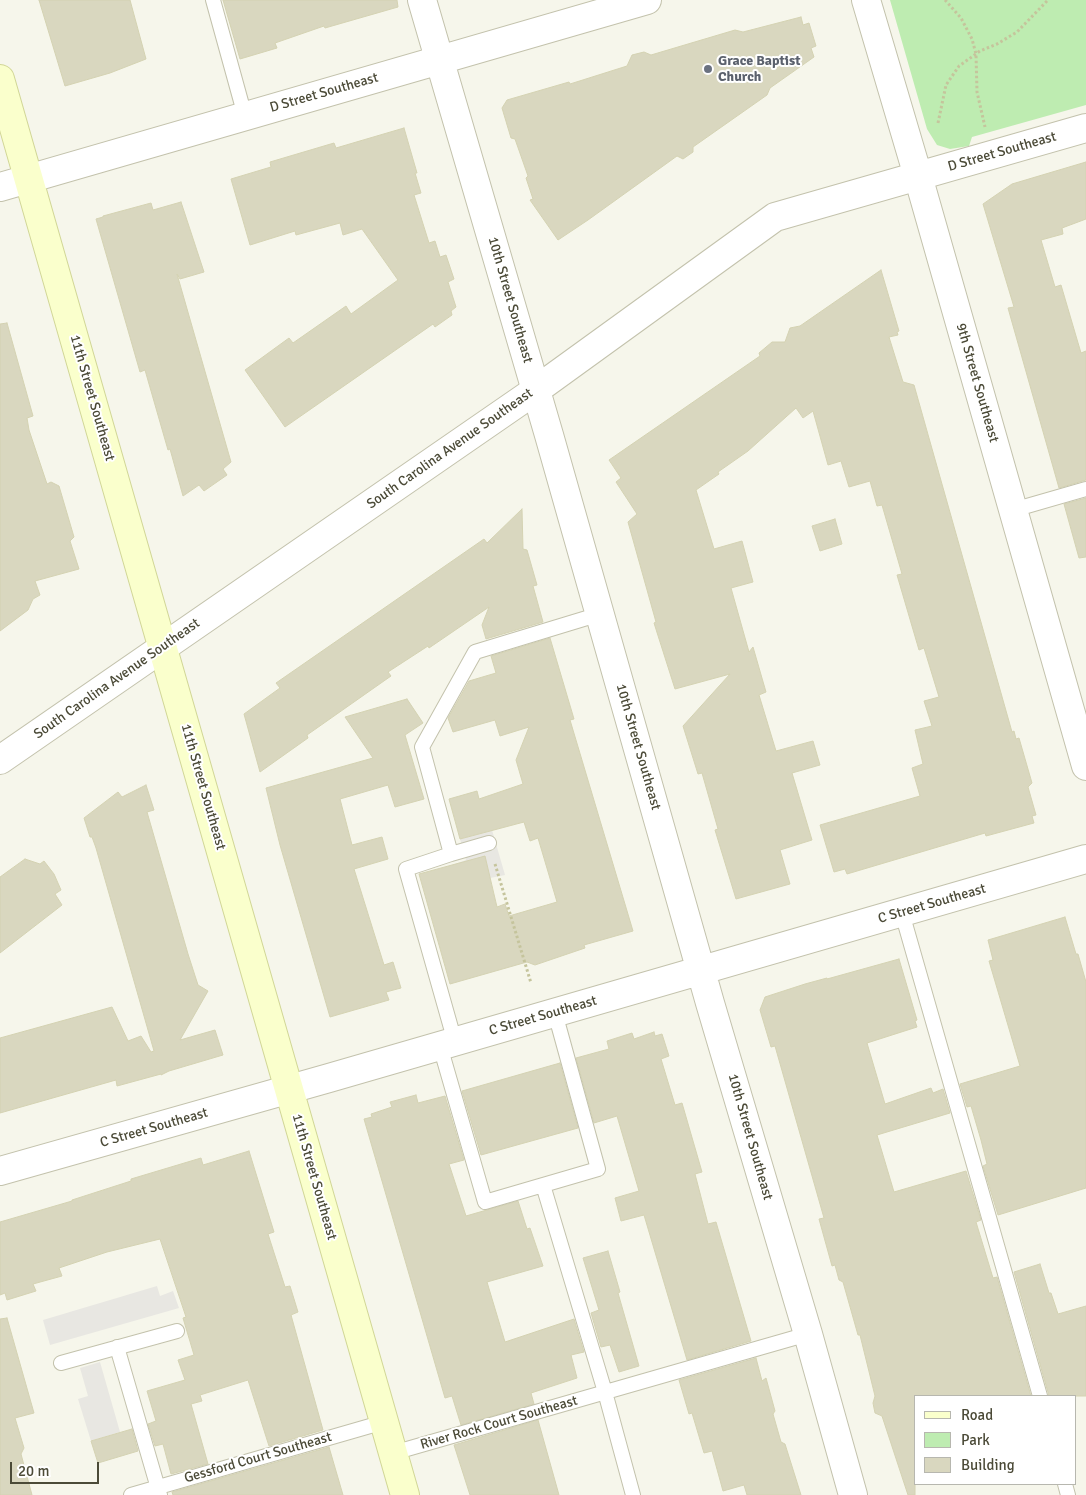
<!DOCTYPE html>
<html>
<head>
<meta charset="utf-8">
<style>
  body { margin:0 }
  #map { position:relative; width:1086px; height:1495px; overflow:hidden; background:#f6f6eb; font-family:Signika,sans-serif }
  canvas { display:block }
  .legend { position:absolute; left:914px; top:1395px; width:162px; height:90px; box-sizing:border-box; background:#fff; border:1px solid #b7b7af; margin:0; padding:6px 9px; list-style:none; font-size:15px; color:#4b4a37 }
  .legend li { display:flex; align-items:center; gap:10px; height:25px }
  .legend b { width:25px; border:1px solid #b7b7af }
  .scale { position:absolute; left:10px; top:1462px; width:89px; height:22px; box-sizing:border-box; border:2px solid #4b4a37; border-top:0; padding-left:6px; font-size:15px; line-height:18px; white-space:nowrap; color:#4b4a37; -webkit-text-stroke:4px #fff; paint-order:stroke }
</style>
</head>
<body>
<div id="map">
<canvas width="1086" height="1495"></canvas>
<ul class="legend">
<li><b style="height:6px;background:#faffcc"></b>Road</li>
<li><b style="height:14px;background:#beecb1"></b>Park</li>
<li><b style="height:14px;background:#d9d7bf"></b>Building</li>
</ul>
<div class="scale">20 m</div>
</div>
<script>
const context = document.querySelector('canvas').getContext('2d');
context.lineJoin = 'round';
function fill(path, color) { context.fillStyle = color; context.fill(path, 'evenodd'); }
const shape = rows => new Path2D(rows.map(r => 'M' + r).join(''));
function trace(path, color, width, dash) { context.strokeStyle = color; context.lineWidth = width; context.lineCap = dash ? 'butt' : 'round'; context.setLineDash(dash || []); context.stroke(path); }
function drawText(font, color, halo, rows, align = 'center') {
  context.font = font + ' Signika,sans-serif'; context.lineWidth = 4; context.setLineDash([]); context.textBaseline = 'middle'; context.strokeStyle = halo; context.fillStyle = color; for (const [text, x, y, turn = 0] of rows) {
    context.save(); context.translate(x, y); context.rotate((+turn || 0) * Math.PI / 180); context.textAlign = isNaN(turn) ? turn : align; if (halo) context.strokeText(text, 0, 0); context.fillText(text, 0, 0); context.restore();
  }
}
fill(shape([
  [890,0,1086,0,1086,105,972,137,969,146,950,149,937,145,927,129]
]), '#beecb1');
fill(shape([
  [492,830,505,875,490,878,488,871,457,892,449,866,466,860,460,839],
  [157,1286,160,1296,173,1291,179,1308,50,1345,43,1320],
  [100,1362,120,1432,91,1441,78,1399,88,1396,80,1368]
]), '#e8e7e2');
const building = shape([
  [39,0,130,0,146,59,110,73,65,86,39,0],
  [223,0,397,0,398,7,325,28,324,26,275,43,277,48,240,59,223,0],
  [801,17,803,25,809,23,816,46,811,48,814,57,770,88,767,95,693,147,693,152,683,159,677,156,588,220,558,240,530,200,533,199,526,178,528,176,515,139,511,138,502,108,507,100,569,82,570,84,627,66,632,55,644,52,651,55,735,30,743,32,801,17],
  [404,128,417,173,415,173,421,193,414,195,429,243,435,241,440,257,446,255,454,279,448,282,456,307,451,311,452,315,435,327,433,324,285,427,245,370,289,338,293,343,346,306,351,314,398,280,362,229,343,235,340,223,296,235,295,231,250,245,231,179,271,167,270,162,334,143,336,148,404,128],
  [1086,162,1086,219,1062,228,1063,234,1041,240,1055,287,1061,285,1081,353,1086,351,1086,480,1059,488,1008,308,1014,307,983,204,1012,184,1086,162],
  [181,202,204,272,180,279,177,274,231,462,223,469,227,475,204,491,199,485,183,496,170,449,168,450,145,370,140,372,96,219,103,217,103,216,151,203,153,210,181,202],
  [881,270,899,331,897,332,898,335,889,337,903,382,914,385,1012,732,1014,731,1016,739,1019,738,1032,783,1028,787,1036,815,1032,816,1034,823,986,836,985,833,847,874,845,869,834,872,820,825,920,796,912,768,923,764,915,730,932,726,924,701,939,697,924,648,919,650,897,575,902,574,882,505,877,506,870,481,849,487,841,461,828,465,813,411,803,418,796,408,748,451,718,472,719,474,696,490,714,549,742,541,753,582,731,588,749,652,753,647,766,692,759,695,776,751,813,741,820,765,792,773,812,840,780,850,790,884,736,899,715,830,718,829,702,773,698,774,683,726,730,674,675,689,654,623,656,622,628,522,637,514,616,482,621,478,609,460,760,356,759,353,772,342,785,342,790,328,800,326,881,270],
  [7,323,33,416,27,418,29,430,47,484,51,482,59,486,74,537,70,541,79,569,35,581,40,595,33,599,28,610,0,631,0,324,7,323],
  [1086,498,1086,557,1079,558,1064,504,1086,498],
  [522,509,523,549,527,550,537,585,533,586,543,622,486,639,482,625,489,607,429,648,428,646,388,672,391,676,307,735,308,738,260,772,244,714,280,688,276,683,484,539,487,543,522,509],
  [835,519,842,544,820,551,812,526,835,519],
  [550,638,574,719,570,720,633,931,584,945,585,948,535,965,527,962,450,984,419,874,485,856,497,907,505,904,509,916,557,902,538,838,530,841,524,822,460,839,449,799,477,791,479,799,523,784,516,760,529,727,500,736,495,720,453,732,448,718,469,681,496,673,491,656,550,638],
  [407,699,423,723,405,735,424,799,395,807,388,785,340,799,352,845,382,837,388,859,354,869,384,965,393,962,401,988,386,992,389,1000,330,1017,280,845,266,788,373,758,345,717,407,699],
  [146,785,154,810,147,812,188,954,198,985,208,991,180,1040,215,1030,223,1055,169,1071,161,1075,161,1074,117,1086,116,1080,0,1113,0,1038,112,1007,128,1041,141,1036,151,1052,154,1051,96,848,92,837,90,837,84,818,118,792,122,797,146,785],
  [25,859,40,864,44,861,54,874,61,890,55,894,62,905,0,953,0,877,25,859],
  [1065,917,1076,954,1078,954,1086,982,1086,1188,998,1215,983,1166,987,1164,981,1140,971,1106,967,1107,960,1084,1020,1066,989,961,993,960,988,940,1065,917],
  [899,959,917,1020,915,1021,917,1027,867,1043,885,1104,931,1088,933,1093,943,1089,950,1113,877,1135,894,1192,966,1171,981,1220,976,1222,993,1278,997,1277,1031,1396,915,1396,915,1495,908,1495,882,1416,875,1413,873,1403,875,1396,860,1335,858,1335,843,1282,839,1280,835,1265,832,1266,819,1219,824,1218,775,1046,771,1047,760,1010,765,997,805,984,827,978,827,979,899,959],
  [654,1032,655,1036,662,1034,669,1056,661,1059,675,1105,682,1103,702,1172,695,1174,708,1224,716,1222,751,1341,687,1360,644,1215,621,1221,615,1198,639,1191,617,1116,594,1123,576,1058,609,1049,607,1041,632,1033,634,1039,654,1032],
  [560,1063,578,1128,481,1155,462,1091,560,1063],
  [416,1095,418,1103,445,1096,464,1160,449,1164,466,1216,518,1201,527,1229,530,1228,543,1266,487,1282,505,1342,574,1319,584,1352,571,1355,577,1378,531,1393,534,1404,461,1425,452,1396,445,1398,364,1119,372,1117,371,1114,392,1107,390,1102,416,1095],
  [249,1151,274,1232,268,1234,285,1287,290,1286,298,1312,291,1315,323,1430,269,1446,248,1380,200,1395,202,1401,191,1404,208,1464,171,1474,163,1444,155,1446,148,1424,156,1421,147,1391,185,1380,178,1360,194,1355,183,1318,186,1317,160,1239,107,1252,59,1268,62,1276,33,1284,36,1291,7,1300,5,1293,0,1295,0,1222,72,1201,72,1200,131,1181,131,1179,201,1158,203,1165,249,1151],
  [608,1251,620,1292,618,1293,639,1366,619,1372,610,1345,601,1347,591,1313,599,1310,583,1258,608,1251],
  [1040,1264,1049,1293,1051,1293,1058,1314,1086,1306,1086,1396,1049,1396,1014,1272,1040,1264],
  [7,1318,34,1413,15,1418,24,1448,21,1454,32,1495,0,1495,0,1319,7,1318],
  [756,1358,762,1381,766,1378,775,1411,773,1414,781,1442,785,1444,801,1495,747,1495,744,1485,723,1491,712,1451,704,1453,692,1413,689,1414,679,1380,756,1358],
  [538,1420,559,1495,470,1495,454,1445,538,1420],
  [132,1429,138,1451,98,1463,91,1441,132,1429],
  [329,1447,343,1495,173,1495,172,1492,329,1447]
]);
fill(building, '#d9d7bf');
trace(building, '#d4d2b2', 1);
const service = shape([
  [213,0,245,116],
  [1013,510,1086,489],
  [451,854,489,843],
  [902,913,1040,1396],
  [455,1042,406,869,451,854,422,747,475,652,600,614],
  [440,1046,485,1202,598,1169,555,1013],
  [543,1185,605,1392,633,1495],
  [117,1347,160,1495],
  [61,1363,177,1331],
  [393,1453,808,1334],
  [1065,1484,1068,1495],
  [131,1495,384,1422]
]);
const minor = shape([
  [422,0,549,435,710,1003,808,1334,853,1495],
  [918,176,1086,766],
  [0,187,647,0],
  [0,1171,329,1078,1086,859]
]);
const tertiary = shape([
  [866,0,918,176],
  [0,760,536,390,775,217,1086,128]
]);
const secondary = shape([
  [0,79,405,1495]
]);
trace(service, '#c3c2ac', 16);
trace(minor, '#c3c2ac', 30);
trace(tertiary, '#c3c2ac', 30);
trace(secondary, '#d1d696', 30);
trace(shape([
  [945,0,961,18,972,39,976,54,977,92,985,127],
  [938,123,946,85,959,66,980,51,997,44,1017,32,1048,0],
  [495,864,531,983]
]), '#c5c49c', 3, [2.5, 2.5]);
trace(service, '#fff', 14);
trace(minor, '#fff', 28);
trace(tertiary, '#fff', 28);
trace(secondary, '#faffcc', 28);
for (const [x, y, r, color] of [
  [708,69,5,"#6b7280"]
]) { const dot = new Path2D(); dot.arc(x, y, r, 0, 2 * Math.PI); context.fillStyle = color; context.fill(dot); trace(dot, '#fff', 2); }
drawText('bold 14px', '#5b616d', '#fff', [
  ["Grace Baptist",718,61],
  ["Church",718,77]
], 'left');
drawText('14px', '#4b4a37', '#fff', [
  ["D Street Southeast",324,93,-16],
  ["D Street Southeast",1002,152,-16],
  ["10th Street Southeast",510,300,74],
  ["9th Street Southeast",977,383,74],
  ["11th Street Southeast",92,398,74],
  ["South Carolina Avenue Southeast",450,449,-35],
  ["South Carolina Avenue Southeast",117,679,-35],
  ["10th Street Southeast",638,747,74],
  ["11th Street Southeast",203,787,74],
  ["C Street Southeast",932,904,-16],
  ["C Street Southeast",543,1016,-16],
  ["C Street Southeast",154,1128,-16],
  ["10th Street Southeast",750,1137,74],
  ["11th Street Southeast",314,1177,74],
  ["River Rock Court Southeast",499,1423,-16],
  ["Gessford Court Southeast",258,1458,-16]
]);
</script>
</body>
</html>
